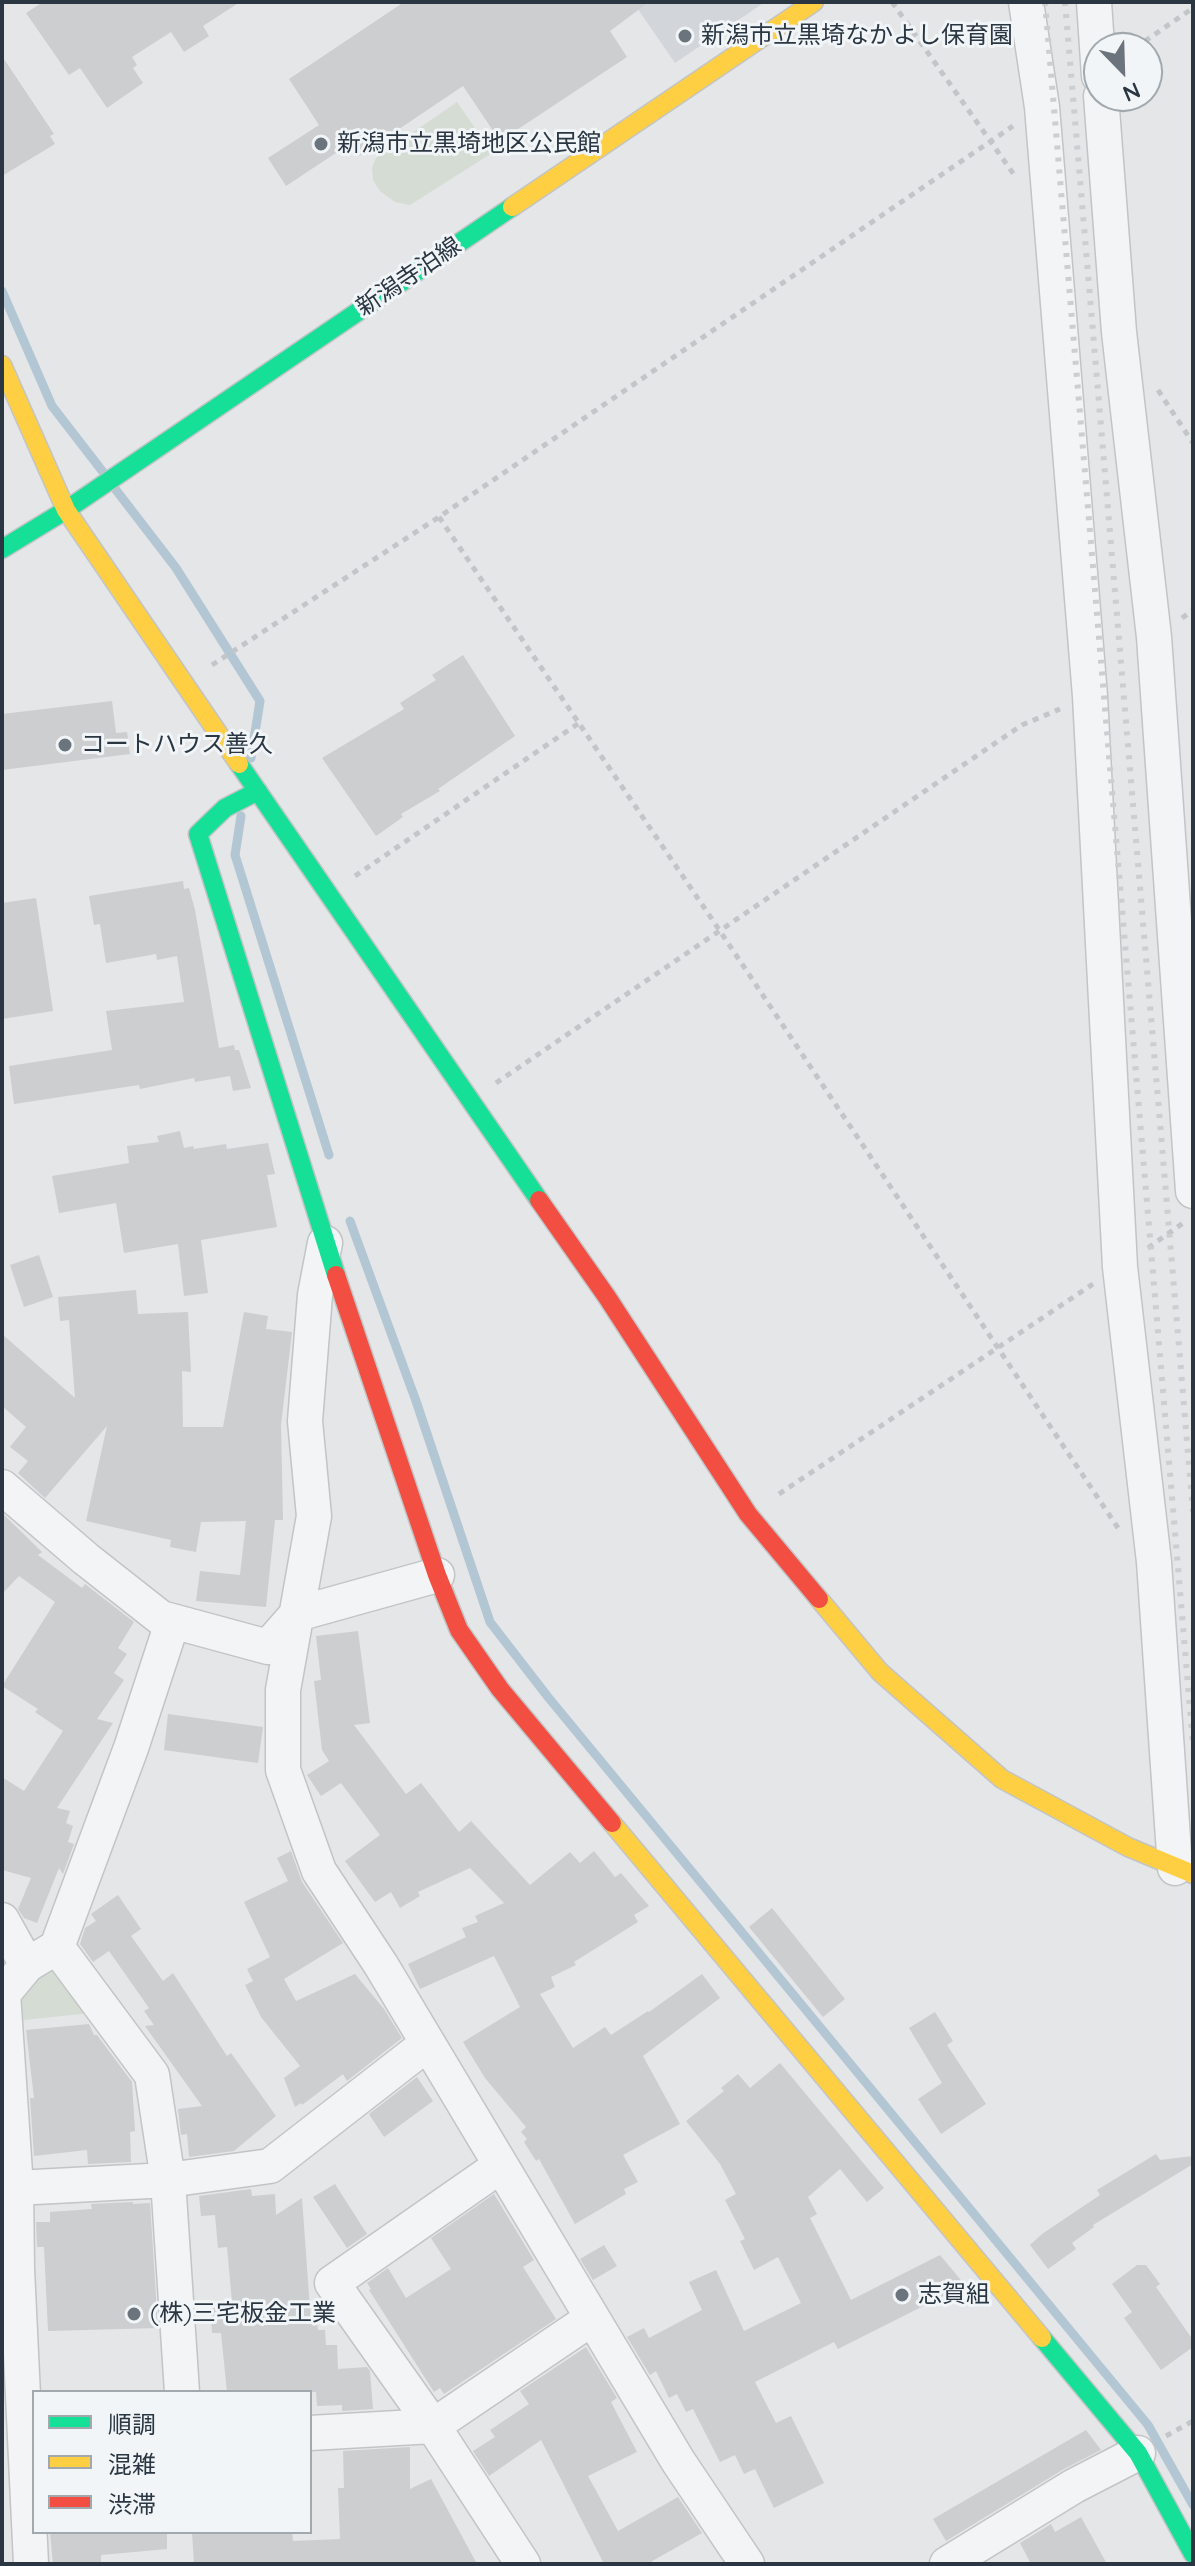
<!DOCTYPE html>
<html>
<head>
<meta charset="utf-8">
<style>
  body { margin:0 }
  #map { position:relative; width:1195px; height:2566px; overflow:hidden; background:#e4e6e8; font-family:Quicksand,"Noto Sans JP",sans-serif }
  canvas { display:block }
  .frame { position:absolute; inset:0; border:4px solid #2a3642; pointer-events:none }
  .legend { position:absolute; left:32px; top:2390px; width:280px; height:144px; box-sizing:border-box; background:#f1f5f7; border:2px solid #a1a9af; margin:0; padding:10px 14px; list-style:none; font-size:24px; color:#2a3642 }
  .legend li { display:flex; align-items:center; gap:16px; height:40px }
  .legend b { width:40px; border:2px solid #a1a9af }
  .north { position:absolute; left:1083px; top:32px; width:80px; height:80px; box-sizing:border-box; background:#f1f5f7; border:2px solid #a1a9af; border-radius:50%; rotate:157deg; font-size:22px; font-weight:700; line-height:32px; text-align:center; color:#2a3642 }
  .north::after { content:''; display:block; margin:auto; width:28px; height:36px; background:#6b747c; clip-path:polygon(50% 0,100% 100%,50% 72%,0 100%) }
</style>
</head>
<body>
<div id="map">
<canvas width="1195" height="2566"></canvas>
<div class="frame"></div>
<ul class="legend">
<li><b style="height:10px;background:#16e098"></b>順調</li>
<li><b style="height:10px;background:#ffcf43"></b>混雑</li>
<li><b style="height:10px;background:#f24e42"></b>渋滞</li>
</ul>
<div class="north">N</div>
</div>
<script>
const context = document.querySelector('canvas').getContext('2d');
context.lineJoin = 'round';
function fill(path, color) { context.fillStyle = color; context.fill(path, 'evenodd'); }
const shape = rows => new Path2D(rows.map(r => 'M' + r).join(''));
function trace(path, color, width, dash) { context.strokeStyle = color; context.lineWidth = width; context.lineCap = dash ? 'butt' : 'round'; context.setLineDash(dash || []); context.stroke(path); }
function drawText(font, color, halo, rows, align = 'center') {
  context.font = font + ' Quicksand,"Noto Sans JP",sans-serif'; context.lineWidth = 6; context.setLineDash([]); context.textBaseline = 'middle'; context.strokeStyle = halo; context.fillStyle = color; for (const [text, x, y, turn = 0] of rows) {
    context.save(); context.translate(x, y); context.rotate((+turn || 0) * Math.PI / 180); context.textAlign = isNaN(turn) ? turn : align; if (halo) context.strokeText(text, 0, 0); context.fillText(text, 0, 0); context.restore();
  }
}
fill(shape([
  [633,2,765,2,675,63]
]), '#d2d6db');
fill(shape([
  [457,102,492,153,410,205,395,202,380,191,373,180,372,168,376,158],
  [37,1969,57,1969,91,2013,14,2021,15,1992]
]), '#d5dcd4');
trace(shape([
  [2,291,52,406,103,472],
  [116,490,176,568,260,701,251,758],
  [241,816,235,855,329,1155],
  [350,1221,416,1401,490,1622,548,1697,1148,2425,1193,2505]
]), '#b2c6d3', 9);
fill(shape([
  [43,2,240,2,203,26,209,36,184,52,171,32,132,57,137,65,133,68,143,83,107,108,80,68,69,75,26,13],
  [404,2,649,2,610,31,627,57,500,141,463,86,359,156,351,143,286,186,268,158,319,125,289,79],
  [2,56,54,134,50,136,55,144,2,176],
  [463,655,515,736,438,789,440,791,401,814,403,817,376,836,322,758,404,709,400,703,436,680,432,675],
  [112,701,116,733,127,732,130,754,2,770,2,714],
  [183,881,184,889,189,888,195,910,219,1048,234,1045,235,1050,239,1050,251,1088,233,1091,230,1076,195,1082,194,1078,140,1089,139,1085,14,1104,9,1066,112,1050,106,1011,184,1002,177,956,157,960,156,954,106,963,100,924,94,925,89,896],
  [36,898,53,1011,2,1019,2,903],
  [180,1131,184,1148,193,1146,194,1149,226,1144,227,1149,268,1143,275,1174,267,1175,277,1227,201,1240,208,1293,184,1296,178,1244,124,1253,116,1203,59,1213,52,1176,129,1163,127,1146,159,1142,157,1136],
  [39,1255,53,1297,24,1307,10,1265],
  [136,1290,138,1314,188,1312,191,1372,182,1371,183,1427,223,1427,244,1312,268,1316,266,1329,292,1332,281,1425,283,1520,275,1520,266,1607,196,1601,200,1571,240,1575,246,1521,201,1522,196,1552,170,1547,171,1540,86,1521,107,1426,45,1498,18,1473,28,1461,10,1447,26,1427,2,1406,2,1334,75,1398,69,1320,60,1321,58,1297],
  [2,1513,42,1552,38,1555,82,1588,85,1584,134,1622,118,1648,127,1654,114,1673,124,1680,97,1719,113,1723,57,1808,70,1811,66,1823,73,1826,68,1842,74,1844,63,1874,59,1868,37,1923,24,1918,18,1909,31,1878,2,1870,2,1777,24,1791,63,1731,35,1712,38,1709,2,1686,55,1602,19,1576,2,1594],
  [358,1631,370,1723,354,1725,406,1794,421,1783,459,1832,471,1821,530,1885,570,1852,580,1863,594,1851,615,1877,621,1873,649,1906,634,1915,638,1922,574,1962,576,1965,551,1977,555,1987,540,1994,573,2048,605,2027,611,2035,648,2011,649,2012,702,1974,720,1998,643,2056,680,2124,623,2155,638,2182,624,2189,626,2194,575,2224,539,2159,536,2161,524,2142,527,2139,521,2132,526,2127,485,2078,463,2042,520,2007,494,1956,420,1989,408,1964,466,1937,462,1928,478,1922,475,1916,504,1903,470,1868,418,1892,420,1896,400,1908,391,1892,375,1902,345,1861,380,1835,341,1783,321,1796,307,1775,329,1761,322,1750,314,1681,321,1680,316,1636],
  [168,1714,263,1727,258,1763,164,1750],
  [291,1851,302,1882,343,1943,284,1979,296,2001,355,1974,384,2009,402,2038,347,2081,343,2074,302,2105,301,2103,295,2107,284,2078,300,2066,261,2017,245,1985,253,1981,247,1969,270,1957,244,1902,288,1881,277,1858],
  [118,1895,141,1929,131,1936,163,1981,173,1973,227,2056,231,2053,276,2116,234,2151,189,2157,187,2134,181,2135,178,2109,202,2106,145,2026,154,2025,144,2011,149,2008,109,1951,93,1962,80,1944,85,1928,96,1921,91,1914],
  [772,1908,845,1999,823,2017,749,1927],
  [935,2012,953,2041,947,2045,986,2104,941,2134,918,2099,942,2083,909,2028],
  [89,2024,94,2035,97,2035,132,2082,135,2131,130,2132,131,2162,88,2164,87,2150,34,2156,30,2098,34,2098,26,2030],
  [780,2063,884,2188,867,2202,840,2169,808,2197,817,2214,810,2218,851,2300,940,2255,965,2285,838,2349,834,2342,755,2382,776,2423,791,2416,824,2483,774,2508,755,2469,744,2474,735,2455,720,2462,693,2409,686,2412,677,2394,669,2398,656,2371,650,2375,627,2337,644,2328,649,2338,702,2310,689,2282,716,2270,744,2331,801,2303,778,2257,754,2270,740,2241,745,2239,725,2200,736,2194,720,2164,686,2121,724,2091,721,2088,738,2074,750,2088],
  [417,2077,433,2101,384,2137,369,2114],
  [1156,2154,1160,2160,1193,2156,1193,2164,1093,2225,1094,2227,1072,2243,1076,2249,1048,2269,1030,2245,1042,2234,1100,2195,1097,2190],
  [335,2184,367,2234,347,2248,313,2197],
  [251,2189,252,2196,275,2194,276,2215,302,2198,311,2323,317,2320,318,2330,325,2330,326,2345,337,2345,338,2369,367,2367,370,2371,373,2409,342,2411,342,2405,317,2406,316,2392,227,2392,221,2333,212,2333,210,2304,232,2302,227,2247,218,2248,215,2215,201,2216,199,2196],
  [494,2194,534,2260,523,2267,556,2319,444,2394,440,2388,434,2392,369,2290,371,2289,367,2283,388,2268,406,2298,451,2269,431,2238],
  [133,2202,133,2204,150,2203,158,2328,48,2331,44,2247,37,2247,36,2222,50,2222,50,2212,92,2209,91,2204],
  [604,2245,617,2266,593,2280,580,2259],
  [1137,2265,1146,2265,1160,2284,1156,2287,1193,2340,1193,2347,1161,2370,1124,2318,1132,2312,1112,2284],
  [586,2347,617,2398,611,2402,637,2452,588,2476,618,2531,678,2497,702,2533,647,2564,604,2564,541,2440,489,2476,473,2451,495,2437,490,2430,529,2404,520,2391],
  [1086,2430,1101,2450,1064,2469,946,2541,933,2519],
  [410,2447,410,2489,431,2479,477,2564,194,2564,192,2532,292,2532,293,2541,340,2539,338,2488,344,2488,343,2451],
  [1081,2517,1107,2564,1031,2564,1020,2543,1051,2524,1055,2532],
  [50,2532,167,2532,167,2549,101,2555,101,2564,53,2564]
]), '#ccced0');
const street = shape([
  [1026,2,1042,107,1090,696,1120,1267,1154,1562,1175,1868],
  [1094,2,1099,76],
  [1101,96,1119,332,1154,637,1193,1191],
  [325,1243,315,1295,305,1421,314,1516,283,1690,283,1770,319,1871,381,1965,678,2461,747,2564],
  [2,1487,86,1559,161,1618,268,1647,297,1614,437,1575],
  [2,1920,27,1965],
  [57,1947,152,2075,168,2180,182,2392],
  [3,1993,16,2188,17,2269,31,2564],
  [2,1995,27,1965,57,1947,131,1748,172,1623],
  [500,2166,332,2283,433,2426,523,2564],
  [16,2188,168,2180,270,2166,427,2044],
  [310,2433,433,2426,591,2319],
  [947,2564,1074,2486,1138,2453]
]);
const fast = shape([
  [2,549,66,510,512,207],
  [239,764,539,1200],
  [258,791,225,808,198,834,336,1275],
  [1042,2338,1138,2453,1193,2554]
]);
const slow = shape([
  [512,207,814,2],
  [2,365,66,510,239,764],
  [819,1599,880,1672,1002,1779,1128,1847,1193,1874],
  [612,1823,1042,2338]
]);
const jam = shape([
  [539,1200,607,1297,748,1514,819,1599],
  [336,1275,437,1575,459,1630,500,1689,612,1823]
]);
trace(street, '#c2c4c6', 37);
trace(fast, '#c2c4c6', 21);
trace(slow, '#c2c4c6', 21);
trace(jam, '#c2c4c6', 21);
trace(shape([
  [892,2,1015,176],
  [1135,48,1193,8],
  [1158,390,1193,443],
  [439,517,720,931,1118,1528],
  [1182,618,1193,610],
  [212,665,439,517,1013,126],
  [355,876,579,723],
  [496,1083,1022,725,1060,709],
  [1148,1248,1186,1221],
  [779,1494,1093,1284],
  [1166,2436,1193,2421]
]), '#c2c6c8', 5, [6, 6]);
trace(street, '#f2f4f5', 34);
trace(fast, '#16e098', 18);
trace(slow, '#ffcf43', 18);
trace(jam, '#f24e42', 18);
trace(shape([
  [1045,2,1193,1744],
  [1065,2,1193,1512]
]), '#ccced0', 6, [4, 8]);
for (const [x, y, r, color] of [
  [685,36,8,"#6b747c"],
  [321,144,8,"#6b747c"],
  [65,745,8,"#6b747c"],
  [902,2295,8,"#6b747c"],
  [134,2314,8,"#6b747c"]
]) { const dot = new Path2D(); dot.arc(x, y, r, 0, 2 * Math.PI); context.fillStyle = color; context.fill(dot); trace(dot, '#f1f5f7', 3); }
drawText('24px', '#2a3642', '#f1f5f7', [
  ["新潟市立黒埼なかよし保育園",701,36],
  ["新潟市立黒埼地区公民館",337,144],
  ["コートハウス善久",81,745],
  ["志賀組",918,2295],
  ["(株)三宅板金工業",150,2314]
], 'left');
drawText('24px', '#2a3642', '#f1f5f7', [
  ["新潟寺泊線",409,277,-34]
]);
</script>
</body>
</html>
